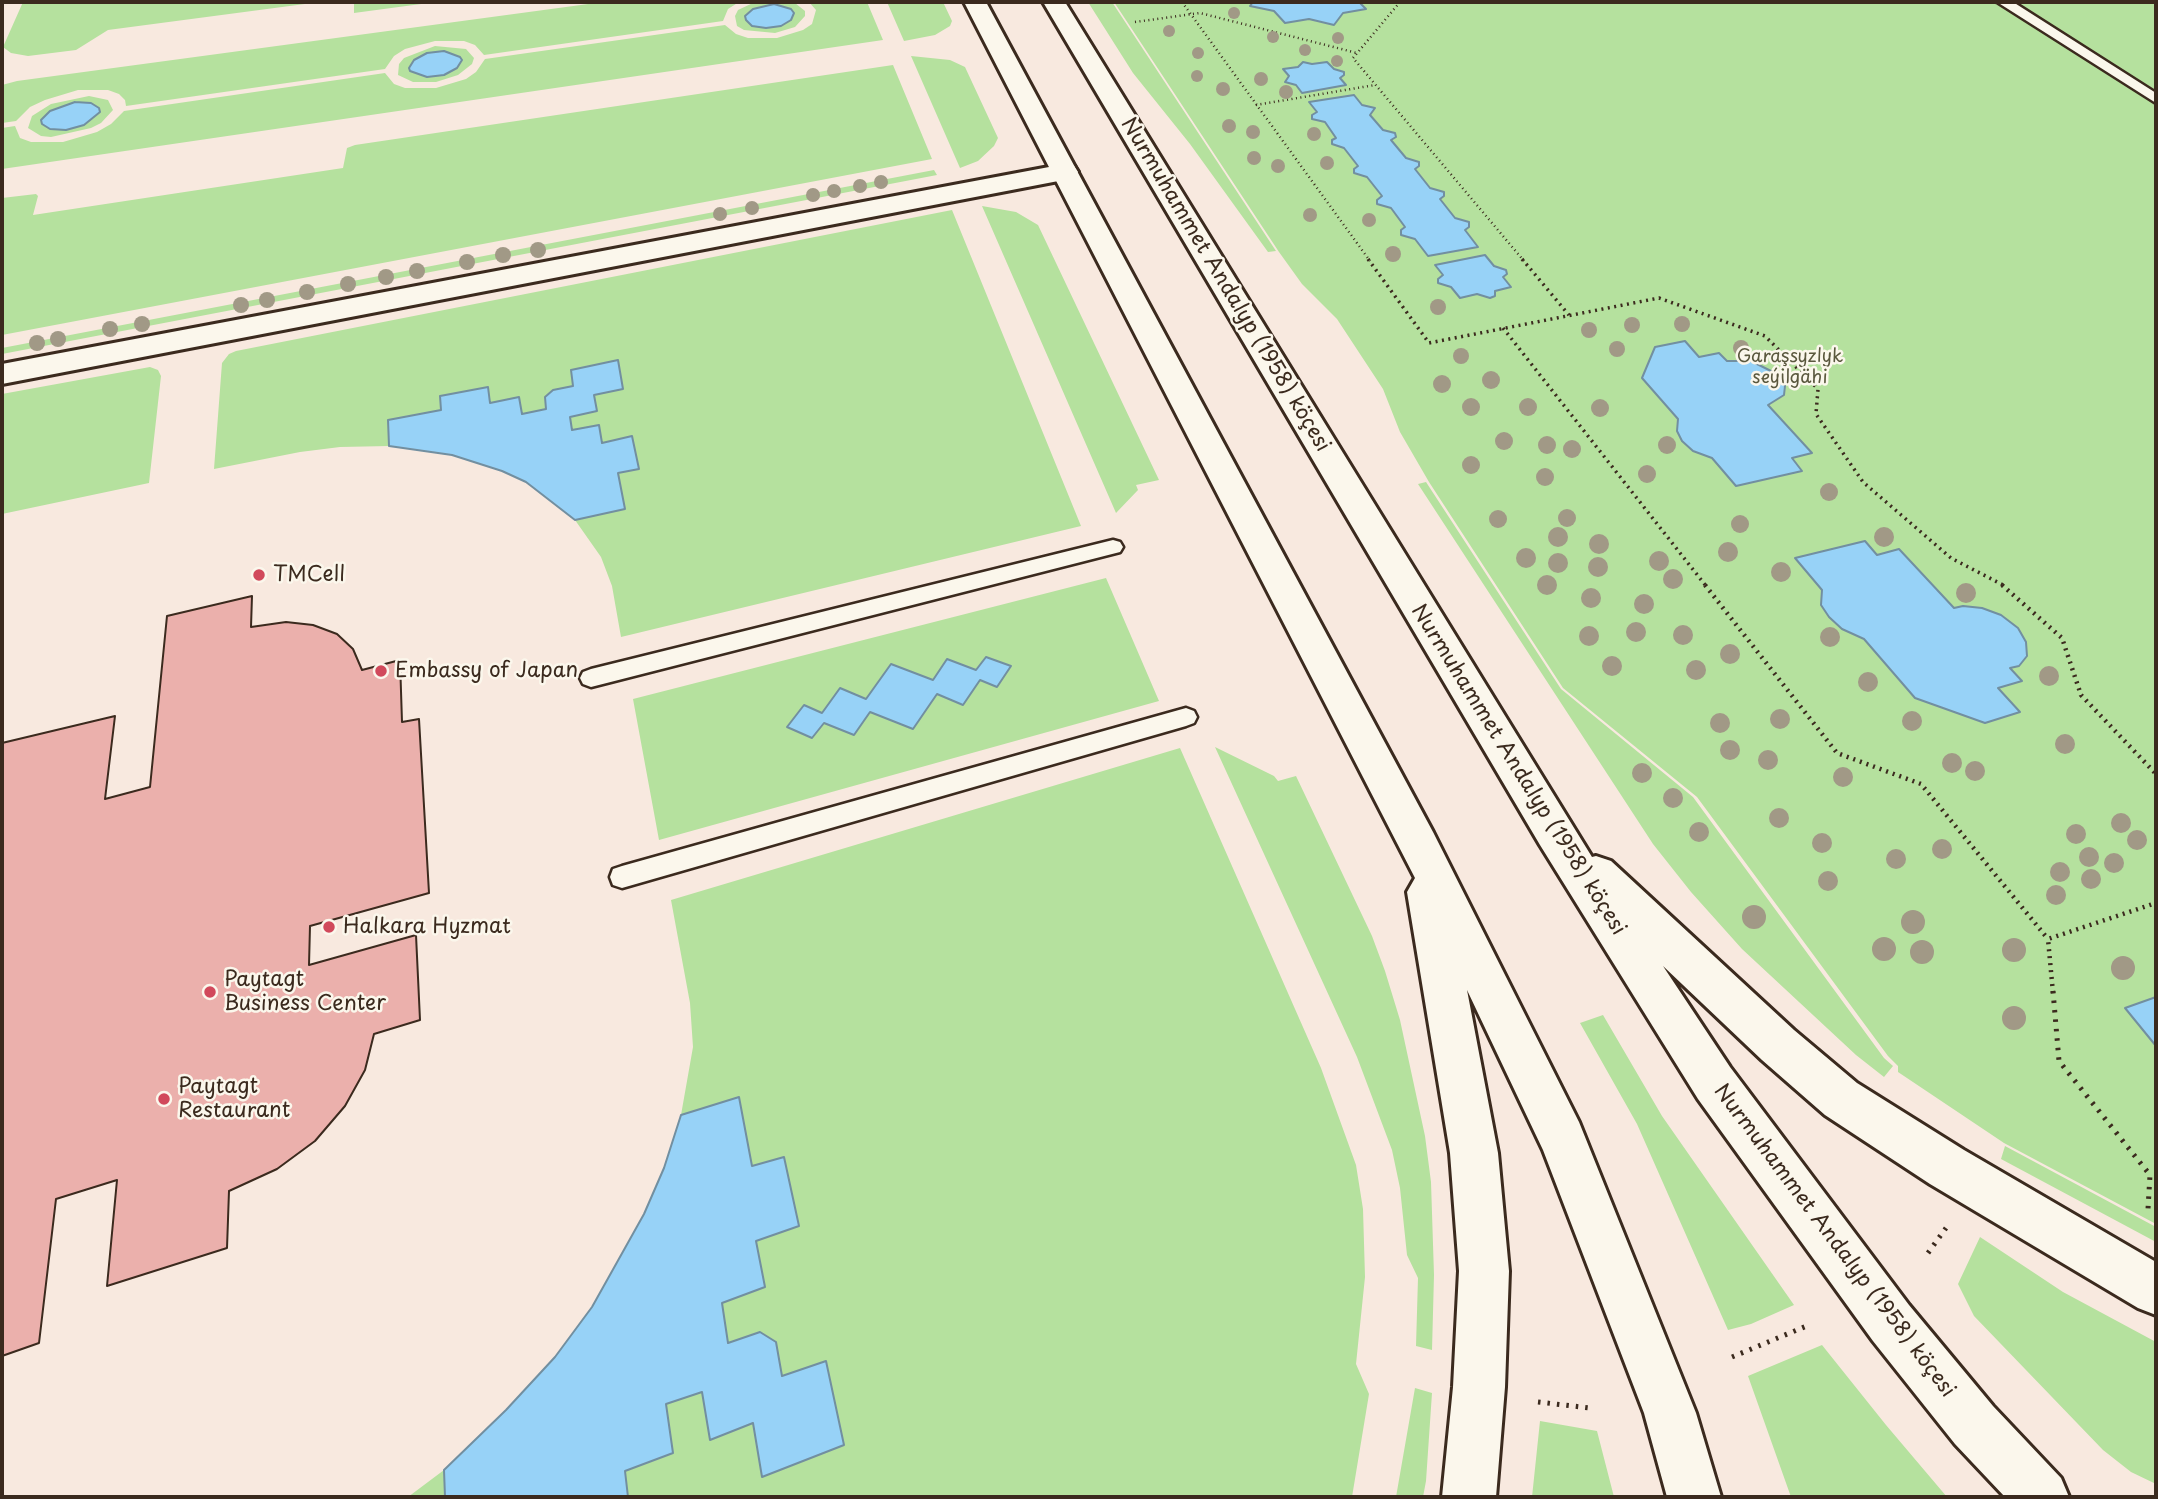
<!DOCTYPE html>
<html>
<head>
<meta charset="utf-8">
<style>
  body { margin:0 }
  #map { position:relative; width:2158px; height:1499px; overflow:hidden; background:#f8e9df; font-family:"Playpen Sans",sans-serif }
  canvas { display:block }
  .frame { position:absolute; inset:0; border:4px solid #3b2a1e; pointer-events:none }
</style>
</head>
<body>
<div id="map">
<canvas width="2158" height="1499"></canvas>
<div class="frame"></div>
</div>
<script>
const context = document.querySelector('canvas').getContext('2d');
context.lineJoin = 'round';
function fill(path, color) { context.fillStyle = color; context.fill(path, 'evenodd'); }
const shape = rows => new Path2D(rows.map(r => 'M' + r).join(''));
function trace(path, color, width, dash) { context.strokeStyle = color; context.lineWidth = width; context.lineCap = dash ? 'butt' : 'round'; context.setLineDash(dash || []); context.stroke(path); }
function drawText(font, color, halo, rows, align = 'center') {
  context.font = font + ' "Playpen Sans",sans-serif'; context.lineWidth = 5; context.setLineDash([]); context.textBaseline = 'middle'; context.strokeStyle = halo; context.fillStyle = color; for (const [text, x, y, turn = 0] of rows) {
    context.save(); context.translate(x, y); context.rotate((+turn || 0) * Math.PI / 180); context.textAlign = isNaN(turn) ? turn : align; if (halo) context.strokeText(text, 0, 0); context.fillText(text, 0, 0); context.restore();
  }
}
fill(shape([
  [23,2,320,2,108,30,76,50,28,56,11,53,3,47],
  [354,2,436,2,354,13],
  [603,2,739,2,728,9,723,21,484,55,475,45,464,41,435,41,405,49,394,56,385,69,126,106,125,100,119,94,108,90,78,90,45,100,30,107,16,121,2,123,2,85,17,81],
  [755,2,795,3,805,11,805,16,795,27,775,33,744,30,737,26,735,16,738,10],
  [809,2,867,2,883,40,2,169,2,128,15,126,20,138,31,142,63,142,97,132,111,124,124,111,385,73,394,84,405,88,436,88,466,79,476,72,485,59,725,25,736,34,748,38,777,38,803,30,812,24,816,10],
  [887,2,943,2,952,21,950,26,935,35,904,41],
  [1088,2,1112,2,1276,251,1268,252,1190,144,1133,73],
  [1114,2,2156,2,2156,1224,2004,1143,1898,1072,1898,1066,1888,1056,1697,797,1563,688,1429,482,1400,432,1383,389,1337,319,1302,284,1279,252],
  [435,46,466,49,474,58,472,64,458,75,436,82,413,82,398,75,399,64,404,58],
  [911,56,950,60,965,67,998,138,994,146,978,161,960,168],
  [893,65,932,159,2,335,2,198,36,194,38,196,33,215,343,168,347,148,355,145],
  [89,96,108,100,113,110,101,123,91,128,51,137,41,136,28,128,32,116,51,104],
  [934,170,937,175,2,354,2,348],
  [982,206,1016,212,1038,225,1159,480,1136,485,1138,490,1116,513],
  [952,210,1081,526,621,637,612,586,601,557,575,520,624,509,618,473,633,437,602,443,572,431,570,417,573,386,552,390,545,397,547,409,521,414,519,397,490,403,488,387,440,396,441,410,389,420,389,446,340,447,300,452,214,469,222,363,229,354,236,351],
  [150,367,158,370,161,376,149,483,2,514,2,394],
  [1426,482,1561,689,1693,797,1884,1058,1893,1066,1884,1077,1856,1055,1742,949,1691,892,1653,844,1418,484],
  [1106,578,1159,701,659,840,633,699],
  [1215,747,1274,776,1278,781,1296,776,1372,936,1385,971,1400,1020,1425,1136,1431,1182,1434,1275,1432,1350,1416,1346,1418,1278,1407,1255,1400,1188,1392,1150,1357,1057],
  [1180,748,1321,1068,1356,1165,1363,1209,1365,1277,1356,1364,1369,1394,1352,1497,628,1497,625,1471,673,1453,666,1404,703,1392,782,1376,776,1342,728,1344,722,1303,764,1286,756,1241,799,1226,752,1167,739,1097,681,1115,693,1047,690,1003,671,900],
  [1603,1015,1662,1116,1794,1305,1751,1324,1728,1330,1637,1124,1580,1023],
  [2005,1146,2156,1227,2156,1242,2001,1159],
  [1980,1237,2063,1292,2156,1342,2156,1484,2131,1472,2103,1450,1974,1316,1958,1284],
  [1822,1345,1886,1425,1947,1497,1791,1497,1748,1376],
  [1415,1388,1432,1393,1426,1481,1423,1497,1396,1497],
  [1540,1421,1597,1431,1614,1497,1532,1497],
  [444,1470,445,1497,408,1497]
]), '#b5e19e');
const water = shape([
  [1253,2,1359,2,1366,9,1343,13,1334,25,1309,19,1285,23,1274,11,1250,6,1253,2],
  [774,4,791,9,794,13,791,20,781,26,766,28,752,26,746,20,745,16,753,9,774,4],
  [444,51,460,57,462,60,457,68,444,75,427,77,410,71,409,68,414,60,427,53,444,51],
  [1303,62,1312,64,1327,62,1334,69,1344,72,1344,75,1340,78,1346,85,1302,93,1296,85,1285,82,1289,76,1283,69,1298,67,1303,62],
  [1354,95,1362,105,1375,108,1370,115,1383,130,1395,133,1396,137,1391,140,1406,158,1419,162,1419,166,1415,169,1430,188,1444,192,1444,196,1440,199,1455,218,1469,222,1469,227,1465,230,1478,247,1428,256,1415,239,1401,235,1401,230,1405,227,1391,208,1377,204,1377,200,1382,196,1367,177,1354,173,1354,169,1358,166,1344,148,1332,144,1332,140,1336,138,1325,122,1312,119,1312,115,1317,112,1309,102,1354,95],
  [75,102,91,103,99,108,100,112,84,125,66,130,50,129,42,124,41,120,50,111,75,102],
  [1485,255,1494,266,1506,270,1507,274,1503,277,1511,287,1495,291,1495,296,1490,298,1477,294,1460,298,1451,287,1438,283,1438,279,1443,275,1435,265,1485,255],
  [1685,341,1699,357,1719,353,1727,361,1751,361,1779,375,1785,386,1784,395,1768,405,1812,453,1792,458,1802,471,1736,486,1712,458,1693,451,1682,441,1677,431,1678,419,1642,378,1655,347,1685,341],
  [618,360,623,389,594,395,597,411,570,417,572,430,599,425,602,443,632,436,639,469,618,473,625,509,575,520,526,482,502,471,452,455,389,446,388,420,441,410,440,396,488,387,490,403,519,397,522,414,546,409,545,397,553,390,573,386,571,370,618,360],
  [1865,541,1877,555,1899,549,1954,608,1963,606,1982,608,2001,615,2018,628,2026,642,2027,656,2019,666,2010,668,2022,681,1998,688,2020,712,1985,723,1915,698,1864,639,1842,629,1829,617,1821,605,1822,590,1795,558,1865,541],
  [986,657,1011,666,997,687,980,680,963,705,937,694,913,729,870,712,854,735,824,723,812,738,787,727,804,705,822,713,840,688,866,699,891,664,933,680,947,659,976,670,986,657],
  [2156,997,2156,1046,2125,1008,2156,997],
  [739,1097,752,1166,784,1157,799,1226,756,1241,765,1287,722,1303,728,1343,760,1332,776,1342,782,1376,826,1361,844,1445,762,1477,753,1423,710,1440,702,1392,666,1404,673,1453,625,1471,628,1497,445,1497,444,1470,506,1410,555,1357,592,1307,644,1214,664,1168,681,1115,739,1097]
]);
fill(water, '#97d2f7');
trace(water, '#728fa0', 2);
const building = shape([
  [252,596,251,627,286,622,313,625,337,634,353,649,362,670,400,660,402,722,419,719,429,893,310,926,309,965,416,935,420,1020,374,1034,365,1070,345,1106,315,1141,277,1169,229,1191,227,1248,107,1286,117,1180,56,1199,39,1343,2,1356,2,743,115,716,105,799,150,787,167,616,252,596]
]);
fill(building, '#ebb0ac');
trace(building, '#3b2a1e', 2);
const lane = shape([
  [1997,2,2013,2,2156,93,2156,103,1997,2],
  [1113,540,1120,542,1123,547,1120,552,591,687,583,684,580,678,583,672,591,669,1113,540],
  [1186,708,1194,711,1197,717,1194,723,1186,726,622,888,613,885,610,877,613,869,622,866,1186,708]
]);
const street = shape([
  [1065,164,1074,166,1078,172,1074,178,2,384,2,364,1065,164]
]);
const primary = shape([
  [964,2,986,2,1433,832,1579,1122,1696,1413,1721,1497,1667,1497,1644,1413,1543,1150,1467,990,1498,1153,1509,1271,1505,1387,1496,1497,1442,1497,1453,1387,1459,1271,1450,1153,1407,892,1415,878,964,2],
  [1043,2,1065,2,1592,857,1596,856,1611,861,1794,1030,1857,1083,1964,1150,2156,1262,2156,1315,2138,1308,1930,1184,1825,1115,1762,1060,1663,966,1730,1067,1909,1305,1993,1406,2061,1478,2069,1497,2005,1497,1955,1444,1873,1341,1698,1099,1540,845,1043,2]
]);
trace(lane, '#3b2a1e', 5);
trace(street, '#3b2a1e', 6);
trace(primary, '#3b2a1e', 6);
trace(shape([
  [1182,2,1370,261],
  [1400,2,1353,58,1524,261],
  [1135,22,1200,13,1357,53],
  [1256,105,1375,85]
]), '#3b2a1e', 2.5, [1, 3.5]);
trace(shape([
  [1368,259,1429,343,1659,298,1765,336,1818,389,1816,414,1863,482,1951,558,2005,586],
  [1522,259,1569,315],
  [1503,328,1706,586]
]), '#3b2a1e', 3.5, [2, 4.5]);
trace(shape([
  [1705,585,1837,753,1921,784,2048,939],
  [2002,585,2062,638,2081,695,2156,774],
  [2053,993,2048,939,2156,903]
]), '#3b2a1e', 4.5, [2, 5]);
trace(shape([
  [2053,991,2059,1061,2150,1175,2148,1209],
  [1928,1253,1946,1228],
  [1732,1357,1809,1325],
  [1538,1402,1590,1408]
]), '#3b2a1e', 5, [2.5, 7]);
fill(lane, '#fbf7ec');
fill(street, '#fbf7ec');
fill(primary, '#fbf7ec');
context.fillStyle = '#a19986';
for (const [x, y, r] of [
  [1234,13,6],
  [1169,31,6],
  [1273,37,6],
  [1338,38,6],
  [1305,50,6],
  [1198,53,6],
  [1337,61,6],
  [1197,76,6],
  [1261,79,7],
  [1223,89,7],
  [1286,92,7],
  [1229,126,7],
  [1253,132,7],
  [1314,134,7],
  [1254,158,7],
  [1327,163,7],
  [1278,166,7],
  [881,182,7],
  [860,186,7],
  [834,191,7],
  [813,195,7],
  [752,208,7],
  [720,214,7],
  [1310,215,7],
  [1369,220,7],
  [538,250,8],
  [1393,254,8],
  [503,255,8],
  [467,262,8],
  [417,271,8],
  [386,277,8],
  [348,284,8],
  [307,292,8],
  [267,300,8],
  [241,305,8],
  [1438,307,8],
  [142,324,8],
  [1682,324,8],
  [1632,325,8],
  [110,329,8],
  [1589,330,8],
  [58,339,8],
  [37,343,8],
  [1741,348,8],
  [1617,349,8],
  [1461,356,8],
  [1491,380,9],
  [1442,384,9],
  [1471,407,9],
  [1528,407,9],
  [1600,408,9],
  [1504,441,9],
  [1547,445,9],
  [1667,445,9],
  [1572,449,9],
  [1471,465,9],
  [1647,474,9],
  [1545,477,9],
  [1829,492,9],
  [1567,518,9],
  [1498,519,9],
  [1740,524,9],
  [1558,537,10],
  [1884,537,10],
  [1599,544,10],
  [1728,552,10],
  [1526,558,10],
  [1659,561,10],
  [1558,563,10],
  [1598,567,10],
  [1781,572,10],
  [1673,579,10],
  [1547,585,10],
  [1966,593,10],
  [1591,598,10],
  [1644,604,10],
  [1636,632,10],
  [1683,635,10],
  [1589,636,10],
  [1830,637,10],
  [1730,654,10],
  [1612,666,10],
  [1696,670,10],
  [2049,676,10],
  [1868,682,10],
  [1780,719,10],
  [1912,721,10],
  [1720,723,10],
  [2065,744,10],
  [1730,750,10],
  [1768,760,10],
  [1952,763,10],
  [1975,771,10],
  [1642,773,10],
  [1843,777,10],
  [1673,798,10],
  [1779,818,10],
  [2121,823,10],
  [1699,832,10],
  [2076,834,10],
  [2137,840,10],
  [1822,843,10],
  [1942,849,10],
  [2089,857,10],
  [1896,859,10],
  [2114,863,10],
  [2060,872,10],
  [2091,879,10],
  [1828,881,10],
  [2056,895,10],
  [1754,917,12],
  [1913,922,12],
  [1884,949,12],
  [2014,950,12],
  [1922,952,12],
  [2123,968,12],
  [2014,1018,12]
]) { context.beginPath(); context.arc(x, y, r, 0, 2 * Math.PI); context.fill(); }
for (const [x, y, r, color] of [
  [259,575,7,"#d1495b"],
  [381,671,7,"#d1495b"],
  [329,927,7,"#d1495b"],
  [210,992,7,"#d1495b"],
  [164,1099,7,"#d1495b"]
]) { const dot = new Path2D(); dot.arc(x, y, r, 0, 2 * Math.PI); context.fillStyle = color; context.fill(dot); trace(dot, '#fbf7ec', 2.5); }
drawText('18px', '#5a583e', '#fbf7ec', [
  ["Garaşsyzlyk",1790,357],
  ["seýilgähi",1790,378]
]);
drawText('21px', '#3b2a1e', '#fbf7ec', [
  ["Nurmuhammet Andalyp (1958) köçesi",1225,285,59],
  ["Nurmuhammet Andalyp (1958) köçesi",1518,770,58],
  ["Nurmuhammet Andalyp (1958) köçesi",1834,1241,53]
]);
drawText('21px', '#3b2a1e', '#fbf7ec', [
  ["TMCell",273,575],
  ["Embassy of Japan",395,671],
  ["Halkara Hyzmat",343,927],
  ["Paytagt",224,980],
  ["Business Center",224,1004],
  ["Paytagt",178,1087],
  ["Restaurant",178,1111]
], 'left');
</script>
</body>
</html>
